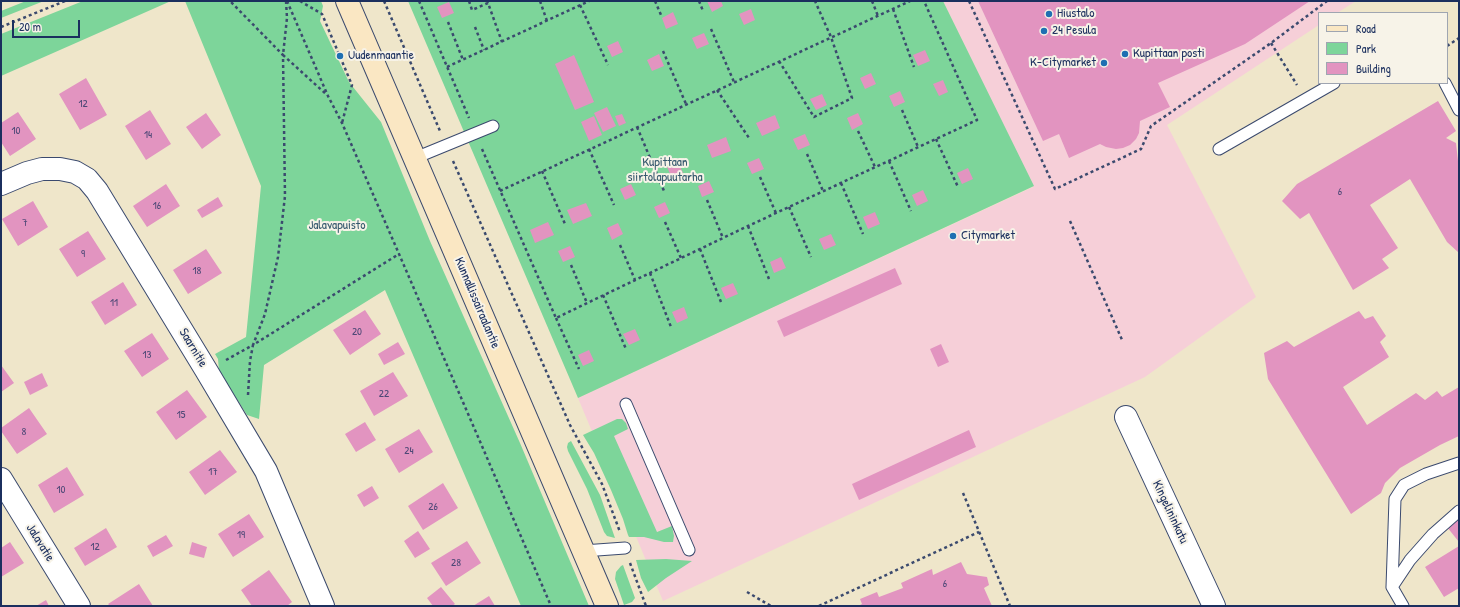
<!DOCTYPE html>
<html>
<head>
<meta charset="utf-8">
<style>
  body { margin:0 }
  #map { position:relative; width:1460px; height:607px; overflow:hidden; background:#efe6ca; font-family:"Patrick Hand",sans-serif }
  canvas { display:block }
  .frame { position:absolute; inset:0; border:2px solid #1b2f5e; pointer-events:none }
  .legend { position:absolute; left:1318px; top:12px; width:130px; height:72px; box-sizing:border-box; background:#f7f3e8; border:1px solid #9fa5b1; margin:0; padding:5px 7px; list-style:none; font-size:12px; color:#1b2f5e }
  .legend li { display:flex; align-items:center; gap:8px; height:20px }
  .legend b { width:20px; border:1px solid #9fa5b1 }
  .scale { position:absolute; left:12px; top:20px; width:68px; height:18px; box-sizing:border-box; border:2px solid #1b2f5e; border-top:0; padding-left:5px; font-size:12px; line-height:14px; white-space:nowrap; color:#1b2f5e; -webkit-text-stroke:3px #f7f3e8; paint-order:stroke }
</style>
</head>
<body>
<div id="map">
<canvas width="1460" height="607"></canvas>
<div class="frame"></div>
<ul class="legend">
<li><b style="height:5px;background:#fae7c3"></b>Road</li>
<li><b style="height:11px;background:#7dd59a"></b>Park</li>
<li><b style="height:11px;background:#e294c0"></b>Building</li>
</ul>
<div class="scale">20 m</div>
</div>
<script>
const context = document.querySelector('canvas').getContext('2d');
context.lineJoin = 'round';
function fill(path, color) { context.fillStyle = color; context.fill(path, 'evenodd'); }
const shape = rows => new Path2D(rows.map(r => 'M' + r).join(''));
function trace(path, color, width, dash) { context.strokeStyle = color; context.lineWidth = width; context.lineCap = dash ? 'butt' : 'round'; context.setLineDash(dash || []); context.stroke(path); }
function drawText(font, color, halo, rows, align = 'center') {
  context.font = font + ' "Patrick Hand",sans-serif'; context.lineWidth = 4; context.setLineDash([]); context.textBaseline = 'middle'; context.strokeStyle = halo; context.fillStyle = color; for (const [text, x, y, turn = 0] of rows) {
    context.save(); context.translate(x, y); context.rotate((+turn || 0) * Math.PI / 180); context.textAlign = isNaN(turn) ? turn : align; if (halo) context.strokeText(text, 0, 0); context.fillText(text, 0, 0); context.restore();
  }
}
fill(shape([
  [943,1,1356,1,1337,13,1319,13,1319,25,1167,125,1256,297,1145,377,663,601,578,398,1033,187]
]), '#f6cfd8');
fill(shape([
  [26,1,44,1,1,18,1,11],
  [83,1,171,1,1,76,1,34],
  [185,1,321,1,323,6,320,21,349,82,381,122,430,241,520,443,589,606,521,606,385,290,264,365,259,419,247,415,219,371,218,359,215,354,246,337,261,186],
  [408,1,943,1,1034,186,578,398],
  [617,419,622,419,626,423,628,429,614,436,657,532,672,526,674,536,673,542,664,542,644,537,629,537,628,535,623,519,611,490,594,453,583,435],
  [571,441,600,495,615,538,607,536,604,532,587,489,568,451,567,447,568,443],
  [666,559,692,561,666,578,648,592,641,578,636,560],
  [623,565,635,598,632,602,624,605,615,579,616,572,621,566]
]), '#7dd59a');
fill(shape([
  [707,1,721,1,723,6,712,12],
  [978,1,1310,1,1245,44,1158,83,1170,107,1140,121,1139,133,1136,139,1130,145,1123,148,1116,149,1106,147,1100,144,1069,158,1059,134,1043,141],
  [449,2,454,13,442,18,437,7],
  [751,9,755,20,744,25,739,14],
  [673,12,678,24,666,29,662,18],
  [704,33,709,44,697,49,692,38],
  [618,41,623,52,612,57,607,46],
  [925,50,930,61,918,66,913,55],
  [659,54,664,66,652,71,647,60],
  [574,55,594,102,575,110,555,64],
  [871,73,876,84,865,89,860,78],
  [86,78,107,115,80,130,59,94],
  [943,80,948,92,939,96,933,84],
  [900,91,905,102,894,107,889,96],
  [822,94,827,105,816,110,810,99],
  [1438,101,1456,131,1446,138,1456,143,1459,170,1459,253,1447,242,1410,179,1370,205,1398,248,1382,259,1389,268,1353,290,1309,213,1300,219,1282,201,1297,184],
  [607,107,616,126,603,132,594,113],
  [150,110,171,144,146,160,125,126],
  [18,112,36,139,10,156,1,142,1,123],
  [206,113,221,135,202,149,186,127],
  [858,113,863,124,852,130,847,118],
  [622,114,626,123,619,126,615,116],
  [775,115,780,128,762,136,756,123],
  [594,116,602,135,589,141,581,122],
  [805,134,810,145,798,150,793,139],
  [726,137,731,151,712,158,707,145],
  [759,158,764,169,752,174,747,163],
  [678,162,683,173,672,178,667,167],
  [968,168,973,179,962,184,957,173],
  [709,181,714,192,702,197,698,186],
  [166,184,180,206,147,227,133,206],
  [631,184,636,195,625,200,620,189],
  [923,190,928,201,917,206,912,195],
  [218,197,223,206,202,218,197,210],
  [33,201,48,227,18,246,2,219],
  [665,202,670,213,659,218,654,207],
  [586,203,592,216,573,224,567,210],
  [875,212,880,224,868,229,863,217],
  [548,222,554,235,535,243,530,230],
  [618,223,623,234,612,240,607,228],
  [88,231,106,259,77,277,59,249],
  [831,234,836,245,824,250,819,239],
  [570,246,575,257,563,262,558,251],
  [206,249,222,273,188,294,173,270],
  [781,257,786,268,774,273,770,262],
  [895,268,902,284,784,337,777,321],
  [123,282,137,305,105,325,91,302],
  [733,283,738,294,726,299,721,288],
  [684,307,688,318,677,323,672,312],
  [365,310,381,334,350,355,333,330],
  [1359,311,1365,319,1373,316,1386,336,1380,342,1389,357,1343,387,1367,425,1416,393,1425,400,1437,391,1442,397,1459,387,1459,436,1440,445,1400,468,1385,483,1381,493,1351,514,1268,379,1264,353,1287,341,1294,347],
  [635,329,640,340,629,345,623,334],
  [152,333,169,359,142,377,124,351],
  [398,342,405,354,384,365,378,354],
  [941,344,949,362,938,367,930,349],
  [589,350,594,361,583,366,578,355],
  [1,365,14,383,1,392],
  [393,372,408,396,374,416,360,391],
  [42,373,48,386,30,395,24,382],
  [187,390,207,417,176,440,156,412],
  [29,408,47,434,17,454,1,431,1,428],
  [365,422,376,440,356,452,345,434],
  [419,429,433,452,399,473,385,449],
  [969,430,976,447,859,500,852,484],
  [220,450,237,472,205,495,189,472],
  [67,467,84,495,54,513,38,485],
  [443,483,458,508,423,530,408,506],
  [372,486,379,498,364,507,357,495],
  [249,514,264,537,233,557,218,534],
  [1459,518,1459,542,1447,527],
  [106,528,117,547,85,566,74,548],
  [418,531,430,549,415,558,404,541],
  [166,535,173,546,153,557,147,546],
  [467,541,481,563,446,586,431,563],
  [10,542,24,563,1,577,1,548],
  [192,542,207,547,204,558,189,554],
  [1459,546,1459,588,1444,597,1425,567],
  [961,562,967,574,987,577,989,585,984,588,992,606,858,606,862,604,860,599,877,592,879,597,903,588,901,583,932,569,933,575],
  [269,570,292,602,287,606,252,606,241,590],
  [139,584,153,606,110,606,108,604],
  [441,587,455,604,452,606,433,606,427,598],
  [489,596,495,606,473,606],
  [46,600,49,606,36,606]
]), '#e294c0');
const lane = shape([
  [1445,83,1459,110],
  [1219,149,1334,83],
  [415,158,493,126],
  [626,404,689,550],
  [583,551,625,548],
  [1392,587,1395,499,1404,485,1426,474,1459,463],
  [1403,606,1392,587,1410,560,1433,534,1459,511]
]);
const street = shape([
  [1,184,27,173,42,169,60,169,75,172,87,179,97,191,206,370,266,471,323,606],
  [1126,417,1214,606],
  [1,479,79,606]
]);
const secondary = shape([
  [347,1,607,606]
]);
trace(lane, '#3b4a6e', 13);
trace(street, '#3b4a6e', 24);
trace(secondary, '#3b4a6e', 24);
trace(shape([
  [286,1,287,18,283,55,327,95],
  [287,1,328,96,342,123,399,254,551,606],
  [300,1,322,14,352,85,342,123],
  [384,1,440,131],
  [419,1,469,118],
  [469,1,472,10,488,3,502,42],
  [540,1,547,21],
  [655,1,661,15],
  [699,1,703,11],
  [872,1,878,16],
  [969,1,1055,189,1141,149,1151,126,1271,43,1327,1],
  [580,5,608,65],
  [893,9,914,67],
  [448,22,463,60],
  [1,27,65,1],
  [475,27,484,50],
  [711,29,734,82],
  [1271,43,1297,85],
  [1447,46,1459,38],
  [663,51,686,104],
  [779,61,814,117,852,98,831,37,815,1],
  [447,67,589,1],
  [717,90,749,138],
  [902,110,918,147],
  [637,127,664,191],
  [858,131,875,167],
  [936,139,958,187],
  [482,149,556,318,748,226,977,120,924,1],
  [589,149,614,205],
  [807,154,823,191],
  [453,161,570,425,602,484,620,532],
  [889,161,911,211],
  [542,171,565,224],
  [760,177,776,213],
  [841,183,863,234],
  [500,191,910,1],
  [707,200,723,238],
  [789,207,811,257],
  [1070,221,1123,342],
  [665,222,681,258],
  [748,226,769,279],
  [620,245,635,280],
  [700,249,721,302],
  [571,265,587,303],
  [650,273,671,327],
  [603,295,626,349],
  [556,318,579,369],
  [226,360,253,345,265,314,278,257,285,196,283,55,230,1],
  [248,395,250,361,253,345,399,254],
  [963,493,1010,606],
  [630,563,646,606],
  [747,592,771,606],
  [819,606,979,532]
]), '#3b4a6e', 2.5, [3, 3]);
trace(lane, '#fff', 11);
trace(street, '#fff', 22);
trace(secondary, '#fae7c3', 22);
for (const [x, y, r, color] of [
  [1049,14,4,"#1f6fb2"],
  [1044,31,4,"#1f6fb2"],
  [1125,54,4,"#1f6fb2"],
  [340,56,4,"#1f6fb2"],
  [1104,63,4,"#1f6fb2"],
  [953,236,4,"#1f6fb2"]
]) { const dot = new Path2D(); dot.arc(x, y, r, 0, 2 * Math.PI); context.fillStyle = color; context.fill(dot); trace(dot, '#f7f3e8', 1.5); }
drawText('11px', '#4d4876', null, [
  ["12",83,104],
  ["10",16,131],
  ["14",148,135],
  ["6",1340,192],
  ["16",157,206],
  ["7",25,223],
  ["9",83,254],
  ["18",197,271],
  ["11",114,303],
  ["20",357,332],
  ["13",147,355],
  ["22",384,394],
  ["15",181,415],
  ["8",24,432],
  ["24",409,451],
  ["17",213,472],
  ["10",61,490],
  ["26",433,507],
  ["19",241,535],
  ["12",95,547],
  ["28",456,563],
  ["6",945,584]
]);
drawText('13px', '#1b2f5e', '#f7f3e8', [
  ["Hiustalo",1057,14],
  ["24 Pesula",1052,31],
  ["Kupittaan posti",1133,54],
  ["Uudenmaantie",348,56],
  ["K-Citymarket",1096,63,"right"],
  ["Citymarket",961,236]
], 'left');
drawText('13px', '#34586d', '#f7f3e8', [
  ["Kupittaan",665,163],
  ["siirtolapuutarha",665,178],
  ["Jalavapuisto",337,226]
]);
drawText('13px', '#1b2f5e', '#f7f3e8', [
  ["Kunnallissairaalantie",477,303,67],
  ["Saarnitie",193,348,59],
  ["Kingelininkatu",1170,512,65],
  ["Jalavatie",40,543,58]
]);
</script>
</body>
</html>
